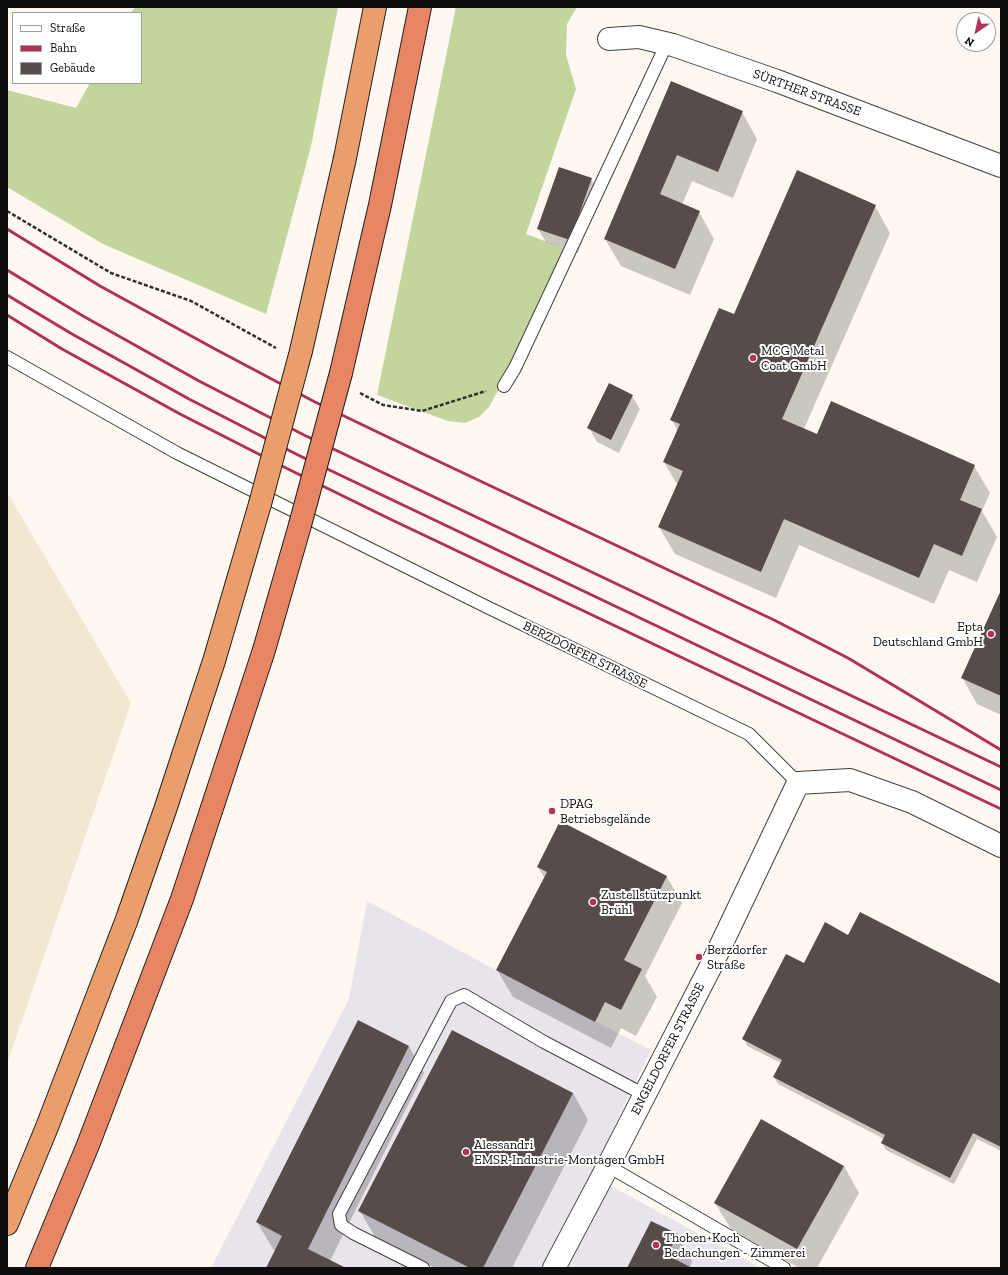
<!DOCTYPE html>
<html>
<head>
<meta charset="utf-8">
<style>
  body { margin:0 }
  #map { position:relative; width:1008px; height:1275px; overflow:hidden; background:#fef8f0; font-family:"Zilla Slab",serif }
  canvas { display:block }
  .frame { position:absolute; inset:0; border:8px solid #0e0e0e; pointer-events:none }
  .legend { position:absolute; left:12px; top:12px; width:130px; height:72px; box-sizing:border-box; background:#fff; border:1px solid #9f9f9f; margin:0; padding:5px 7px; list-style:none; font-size:12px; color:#0e0e0e }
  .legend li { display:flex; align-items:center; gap:8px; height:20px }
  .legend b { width:20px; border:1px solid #9f9f9f }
  .north { position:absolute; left:956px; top:12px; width:40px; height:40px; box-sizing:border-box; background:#fff; border:1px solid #9f9f9f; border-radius:50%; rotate:214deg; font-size:11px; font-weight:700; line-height:16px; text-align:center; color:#0e0e0e }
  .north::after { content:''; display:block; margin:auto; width:14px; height:18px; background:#b13252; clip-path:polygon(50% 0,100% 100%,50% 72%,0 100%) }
</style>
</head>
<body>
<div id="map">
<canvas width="1008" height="1275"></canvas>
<div class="frame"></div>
<ul class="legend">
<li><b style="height:5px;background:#fff"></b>Straße</li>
<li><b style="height:5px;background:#b13252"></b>Bahn</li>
<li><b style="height:11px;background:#564d4b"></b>Gebäude</li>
</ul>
<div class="north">N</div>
</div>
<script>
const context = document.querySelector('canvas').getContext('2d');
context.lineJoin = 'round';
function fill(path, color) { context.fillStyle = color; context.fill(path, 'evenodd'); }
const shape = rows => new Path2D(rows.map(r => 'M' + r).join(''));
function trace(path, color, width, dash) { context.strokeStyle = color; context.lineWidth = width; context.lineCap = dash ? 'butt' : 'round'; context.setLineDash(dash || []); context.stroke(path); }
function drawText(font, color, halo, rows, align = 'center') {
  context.font = font + ' "Zilla Slab",serif'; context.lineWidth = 4; context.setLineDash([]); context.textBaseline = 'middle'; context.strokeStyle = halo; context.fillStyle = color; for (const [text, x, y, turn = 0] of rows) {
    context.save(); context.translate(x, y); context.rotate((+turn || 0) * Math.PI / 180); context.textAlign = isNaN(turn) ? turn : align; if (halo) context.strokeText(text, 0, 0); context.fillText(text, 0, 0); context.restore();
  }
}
fill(shape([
  [367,901,496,970,651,1050,591,1175,761,1268,211,1268,349,999]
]), '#e9e3ec');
fill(shape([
  [7,492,131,703,7,1064]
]), '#f2e8d2');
fill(shape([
  [135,7,338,7,311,146,266,314,103,244,7,187,7,90,76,108,90,83,141,83,141,13,131,13],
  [456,7,577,7,567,24,566,55,576,89,526,234,574,252,489,407,479,417,465,423,448,421,377,395]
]), '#c1d59d');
fill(shape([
  [671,82,742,112,757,139,733,198,692,181,682,205,699,212,714,239,690,295,621,266,605,239],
  [591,179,599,193,578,253,546,242,538,229],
  [875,206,890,233,804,429,817,435,974,466,990,493,982,511,997,537,977,582,949,570,934,604,799,545,776,598,675,554,659,527,678,486,664,462,678,431,671,419,734,316],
  [632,396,640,409,619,453,597,442,589,428],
  [1001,593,1001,715,977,704,962,677],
  [560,822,667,877,682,903,645,976,657,997,636,1036,621,1028,611,1048,513,997,497,970,545,879,538,867],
  [849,936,1001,985,1001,1151,977,1139,954,1184,886,1150,882,1143,884,1139,778,1084,774,1077,781,1063,747,1046,744,1039,804,964],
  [409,1046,424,1073,330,1261,344,1268,267,1268,276,1251,273,1249,257,1222],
  [573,1093,588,1120,512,1268,435,1268,375,1237,360,1211],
  [844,1166,859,1193,817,1268,799,1268,731,1229,715,1203],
  [677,1235,692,1261,690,1268,628,1268]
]), '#0003');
fill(shape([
  [671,81,743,111,718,172,677,155,660,194,700,211,675,269,604,239],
  [559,167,592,178,570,240,537,229],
  [797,170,876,205,782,419,817,434,831,401,975,465,960,500,982,509,962,556,934,544,919,578,784,519,761,572,658,527,683,471,663,462,680,424,670,420,719,308,734,314],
  [609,383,633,395,611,440,587,428],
  [1001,590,1001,696,961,678],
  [560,821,667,876,624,960,642,969,621,1010,605,1002,595,1022,496,970,547,872,537,867],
  [860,912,1001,984,1001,1147,973,1133,950,1178,881,1143,885,1135,773,1077,782,1060,742,1039,786,954,804,963,825,922,848,935],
  [358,1020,409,1046,308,1249,346,1268,266,1268,282,1236,256,1222],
  [452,1030,573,1093,483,1268,470,1268,358,1211],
  [761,1119,844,1166,797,1249,714,1203],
  [651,1221,678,1234,667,1255,692,1268,627,1268]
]), '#564d4b');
const service = shape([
  [7,357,177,453,487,607,749,734,798,783],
  [504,386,515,368,667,43],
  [608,1166,784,1268],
  [423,1268,353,1233,341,1225,339,1214,451,1001,464,995,544,1042,645,1095]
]);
const minor = shape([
  [609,39,639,37,673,45,777,81,1001,166],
  [554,1268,608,1166,712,964,798,783,850,780,912,802,1001,846]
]);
const trunk = shape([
  [301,351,345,158,375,7],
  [7,1224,47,1127,127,919,165,810,214,661,260,504]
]);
const motorway = shape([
  [341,373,380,205,420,7],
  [37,1268,88,1145,182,899,264,650,300,525]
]);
trace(service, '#414141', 14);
trace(minor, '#414141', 24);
trace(trunk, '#1f1f1f', 24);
trace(motorway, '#1f1f1f', 24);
trace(shape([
  [7,211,111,273,191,301,276,348],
  [360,393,383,405,422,411,486,391]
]), '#303030', 2.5, [4, 2]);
trace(service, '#fff', 12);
trace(minor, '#fff', 22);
trace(trunk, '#ea9e6c', 22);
trace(motorway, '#e78665', 22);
trace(shape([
  [7,229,100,286,215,349,315,402,421,453,774,620,848,658,1001,750],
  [7,270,83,316,199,381,304,435,1001,767],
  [7,295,72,334,189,399,298,455,1001,790],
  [7,315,62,349,180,414,290,470,392,520,1001,809]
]), '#b13252', 3);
const trunkBridge = shape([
  [260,504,301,351]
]);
const motorwayBridge = shape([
  [300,525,341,373]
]);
trace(trunkBridge, '#1f1f1f', 24, []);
trace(motorwayBridge, '#1f1f1f', 24, []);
trace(trunkBridge, '#ea9e6c', 22);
trace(motorwayBridge, '#e78665', 22);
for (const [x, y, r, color] of [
  [753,358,4,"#b13252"],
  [991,634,4,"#b13252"],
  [552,811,4,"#b13252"],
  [593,902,4,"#b13252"],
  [699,957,4,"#b13252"],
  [466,1152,4,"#b13252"],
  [656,1245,4,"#b13252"]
]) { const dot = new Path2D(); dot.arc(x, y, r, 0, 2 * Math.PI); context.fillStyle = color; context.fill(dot); trace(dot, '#fff', 1.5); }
drawText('13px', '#0e0e0e', '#fff', [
  ["SÜRTHER STRASSE",807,93,20],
  ["BERZDORFER STRASSE",585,655,26],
  ["ENGELDORFER STRASSE",668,1049,-63]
]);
drawText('13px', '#0e0e0e', '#fff', [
  ["MCG Metal",761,351],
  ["Coat GmbH",761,366],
  ["Epta",983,627,"right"],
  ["Deutschland GmbH",983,642,"right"],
  ["DPAG",560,804],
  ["Betriebsgelände",560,819],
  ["Zustellstützpunkt",601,895],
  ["Brühl",601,910],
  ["Berzdorfer",707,950],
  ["Straße",707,965],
  ["Alessandri",474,1145],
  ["EMSR-Industrie-Montagen GmbH",474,1160],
  ["Thoben+Koch",664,1238],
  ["Bedachungen - Zimmerei",664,1253]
], 'left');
</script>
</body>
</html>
